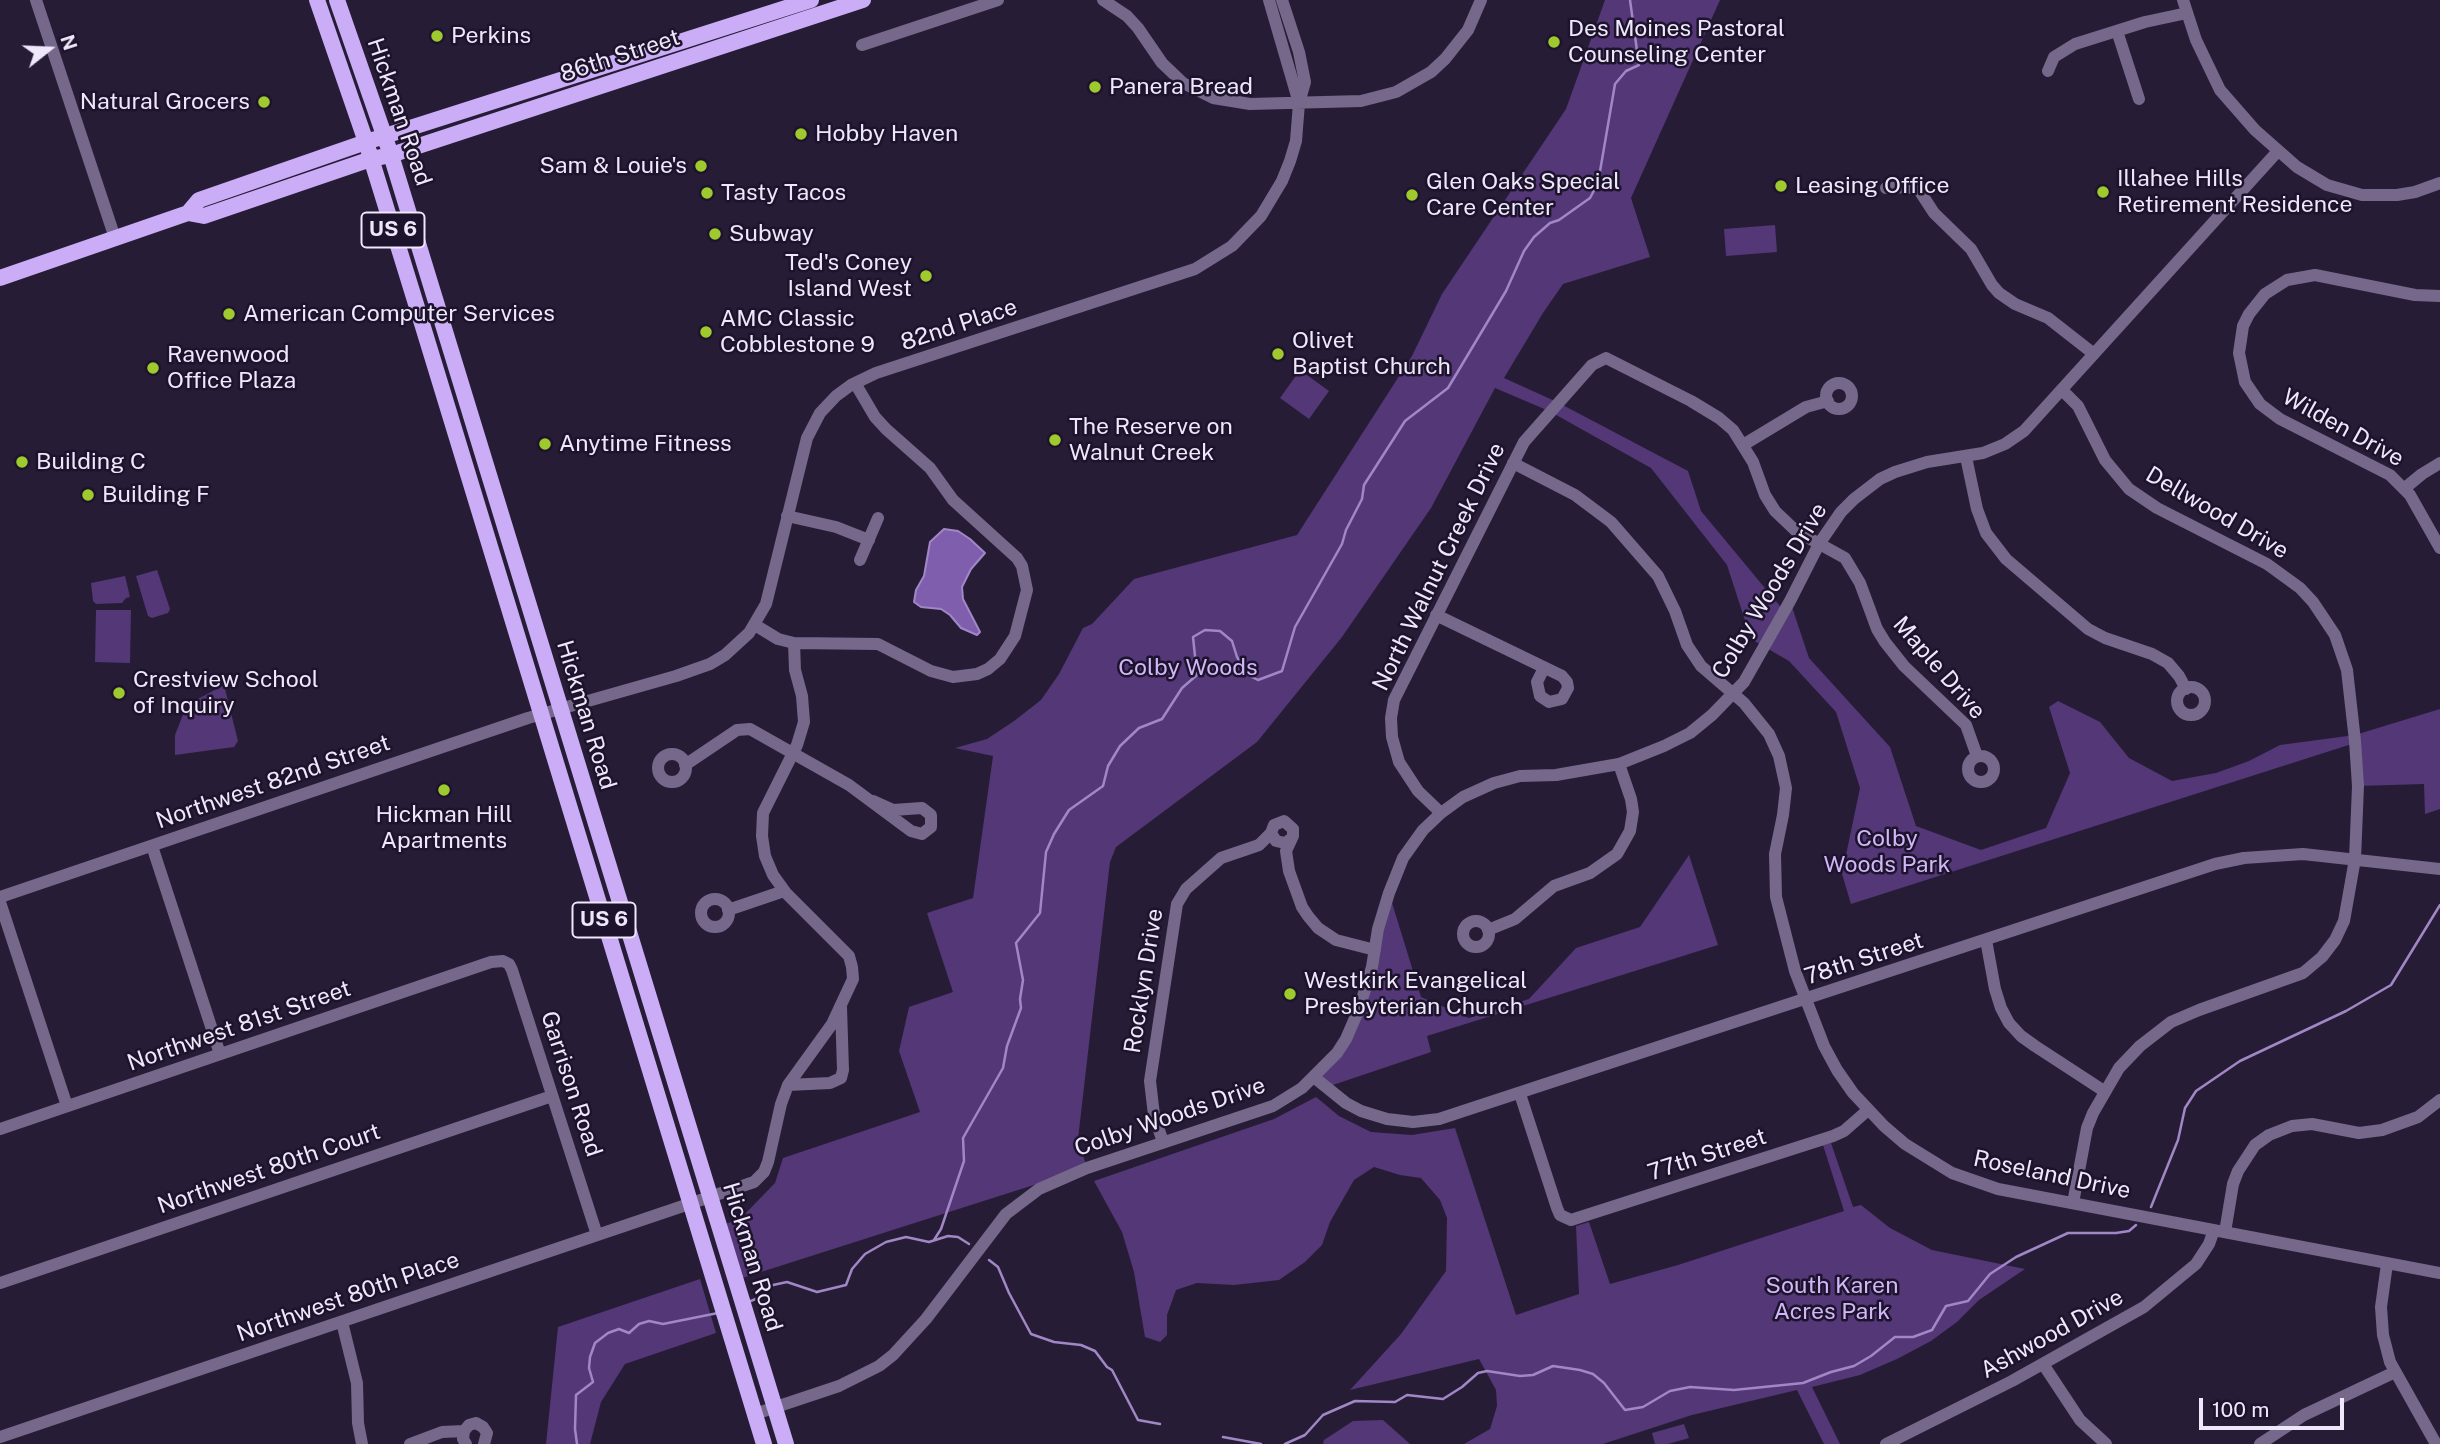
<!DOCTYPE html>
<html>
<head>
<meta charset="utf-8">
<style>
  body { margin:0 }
  #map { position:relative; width:2440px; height:1444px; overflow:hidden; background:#271c36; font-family:"Public Sans",sans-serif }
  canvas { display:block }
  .north { position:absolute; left:14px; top:14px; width:70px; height:70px; -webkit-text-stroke:5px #1e132c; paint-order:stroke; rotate:72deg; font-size:19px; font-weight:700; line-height:28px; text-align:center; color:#eee8fa }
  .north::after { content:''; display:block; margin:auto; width:24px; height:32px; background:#eee8fa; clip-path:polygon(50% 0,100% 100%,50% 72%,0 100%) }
  .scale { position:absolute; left:2199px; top:1398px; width:145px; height:32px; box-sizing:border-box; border:4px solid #eee8fa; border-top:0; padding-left:9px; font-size:21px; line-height:24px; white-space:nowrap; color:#eee8fa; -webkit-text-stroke:5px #1e132c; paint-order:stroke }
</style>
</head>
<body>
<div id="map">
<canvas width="2440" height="1444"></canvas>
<div class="north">N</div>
<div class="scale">100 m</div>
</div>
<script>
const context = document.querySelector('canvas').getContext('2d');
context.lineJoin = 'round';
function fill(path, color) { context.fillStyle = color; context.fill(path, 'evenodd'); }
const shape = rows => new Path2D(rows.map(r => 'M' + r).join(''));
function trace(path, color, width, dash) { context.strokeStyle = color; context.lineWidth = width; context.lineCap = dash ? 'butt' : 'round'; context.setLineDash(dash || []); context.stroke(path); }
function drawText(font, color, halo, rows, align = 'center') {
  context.font = font + ' "Public Sans",sans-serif'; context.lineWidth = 5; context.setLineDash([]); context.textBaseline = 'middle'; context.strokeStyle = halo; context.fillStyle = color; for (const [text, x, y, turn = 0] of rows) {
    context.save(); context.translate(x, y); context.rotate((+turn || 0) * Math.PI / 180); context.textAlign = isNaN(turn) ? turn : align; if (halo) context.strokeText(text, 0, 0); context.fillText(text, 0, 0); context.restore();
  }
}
fill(shape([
  [1605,0,1720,0,1631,198,1650,257,1563,284,1543,313,1504,378,1557,402,1688,471,1701,511,1784,611,1790,601,1809,658,1890,747,1916,826,1981,850,2046,828,2070,773,2049,707,2058,701,2100,722,2129,758,2172,781,2216,773,2249,761,2280,745,2355,735,2440,709,2440,809,2425,814,2424,784,2358,786,2355,743,1851,904,1842,874,1860,788,1836,712,1789,661,1751,639,1727,565,1651,468,1549,411,1495,388,1431,508,1342,637,1257,742,1116,847,1110,862,1078,1139,1087,1168,736,1280,719,1226,740,1219,775,1183,783,1158,920,1112,899,1051,909,1007,953,992,927,913,973,898,993,756,955,748,987,739,1014,721,1041,700,1059,674,1083,628,1092,624,1134,579,1297,535,1412,356,1442,294,1566,109],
  [1775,225,1777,252,1726,256,1724,229],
  [1300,370,1329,391,1309,419,1280,398],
  [157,570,170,609,168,613,152,618,148,616,136,576],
  [125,576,130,597,126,598,122,603,96,604,93,601,91,583],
  [96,610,131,610,130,663,95,662],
  [224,685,238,741,234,747,175,755,175,735,184,712,196,700],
  [1689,855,1718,945,1427,1036,1431,1052,1327,1087,1315,1078,1346,1039,1389,893,1421,997,1469,1018,1529,999,1576,948,1640,927],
  [1316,1097,1339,1116,1371,1132,1412,1135,1455,1128,1516,1315,1579,1294,1576,1226,1589,1222,1610,1284,1678,1265,1844,1211,1823,1145,1831,1143,1853,1207,1861,1205,1890,1228,1932,1250,2025,1269,1979,1300,1957,1322,1931,1341,1897,1359,1860,1375,1812,1387,1840,1444,1824,1444,1797,1390,1692,1415,1603,1444,1464,1444,1490,1429,1497,1406,1496,1390,1479,1359,1350,1390,1401,1334,1446,1271,1447,1218,1440,1200,1421,1178,1400,1175,1374,1167,1354,1180,1330,1222,1322,1245,1305,1262,1279,1280,1234,1285,1197,1283,1176,1290,1167,1315,1167,1335,1160,1342,1145,1337,1134,1272,1122,1232,1094,1181,1274,1119],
  [700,1279,716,1333,625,1364,601,1402,590,1444,546,1444,558,1327],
  [1383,1420,1410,1444,1323,1444,1324,1440,1353,1421],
  [1684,1424,1689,1438,1668,1444,1655,1444,1652,1433]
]), '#533776');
const water = shape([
  [944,529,958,531,970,539,985,553,971,569,962,587,963,599,980,632,977,635,961,628,950,615,941,609,921,607,914,602,916,590,924,576,930,542,944,529]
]);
fill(water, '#805eae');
trace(water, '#a187c5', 2);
trace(shape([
  [2151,1207,2178,1140,2185,1108,2196,1091,2240,1061,2346,1011,2391,985,2440,905],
  [934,1240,941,1229,964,1161,963,1138,1003,1068,1007,1046,1021,1008,1020,999,1023,980,1016,943,1040,913,1046,852,1054,834,1069,810,1103,786,1108,766,1120,746,1139,728,1162,719,1182,688,1197,675,1193,637,1205,630,1220,631,1232,641,1237,657,1248,675,1258,680,1282,671,1295,627,1342,544,1346,530,1362,499,1364,485,1405,421,1448,388,1506,291,1524,251,1534,237,1550,223,1559,220,1590,198,1598,183,1615,84,1626,71,1639,65,1630,0],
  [989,1260,998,1267,1009,1293,1031,1334,1054,1342,1081,1345,1095,1351,1107,1367,1112,1370,1138,1420,1160,1424],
  [748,1302,761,1297,773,1285,787,1282,817,1292,846,1285,852,1269,865,1254,886,1242,906,1237,929,1242,948,1236,958,1237,969,1244],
  [1223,1437,1261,1444],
  [577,1444,575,1429,576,1395,593,1382,589,1368,590,1357,595,1343,608,1333,619,1329,629,1333,639,1324,649,1321,663,1324,718,1313],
  [1285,1444,1305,1435,1323,1415,1355,1401,1395,1402,1407,1395,1443,1399,1462,1387,1478,1373,1487,1371,1520,1376,1533,1375,1553,1366,1580,1370,1593,1374,1604,1383,1625,1410,1643,1407,1670,1391,1690,1387,1734,1390,1803,1383,1831,1372,1854,1366,1871,1356,1895,1337,1913,1337,1932,1330,1946,1306,1968,1301,1990,1274,2016,1257,2068,1233,2116,1233,2129,1231,2136,1225]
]), '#a187c5', 2.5);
trace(shape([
  [36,0,115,238],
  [1103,0,1127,16,1138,28,1162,63,1183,83,1213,98,1250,104,1361,101,1396,92,1431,72,1445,59,1468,30,1481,0],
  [1269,0,1299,103],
  [2183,0,2196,40,2220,90,2255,130,2297,167,2327,185,2362,195,2397,195,2415,192,2440,183],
  [2117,31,2139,99],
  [862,45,998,0],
  [2048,71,2054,57,2075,44,2145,22,2187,13],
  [1886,188,1907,187,1919,190,1934,213,1971,249,1992,285,1999,293,2015,304,2048,318,2094,354],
  [2440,296,2415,295,2315,275,2287,280,2265,294,2249,314,2243,326,2239,353,2245,382,2260,404,2280,419,2390,475,2410,495,2440,548],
  '1826 396a13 13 0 1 1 26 0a13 13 0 1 1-26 0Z',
  [2062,390,2078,406,2105,460,2129,489,2157,508,2267,564,2300,588,2313,602,2335,635,2347,670,2355,741,2358,786,2355,859,2344,921,2335,940,2322,957,2303,973,2199,1010,2171,1022,2140,1046,2119,1068,2093,1113,2087,1128,2073,1203],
  [1743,445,1806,407,1828,401],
  [1966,457,1977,509,1986,533,2006,559,2088,629,2105,638,2152,654,2168,663,2179,676,2186,689],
  [1513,463,1575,495,1611,522,1658,576,1675,611,1687,645,1701,666,1744,703,1769,734,1779,756,1786,788,1783,815,1775,854,1776,897,1795,971,1824,1046,1837,1070,1853,1093,1884,1126,1905,1144,1952,1173,1998,1189,2440,1273],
  [2405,488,2422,474,2440,463],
  [787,516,836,527,869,540],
  [860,560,878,518],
  [1436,615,1562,676,1567,682,1568,688,1562,699,1549,702,1540,696,1537,682,1544,668],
  [755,625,778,639,794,643,878,644,931,671,953,677,977,674,988,669,1000,659,1015,636,1027,590,1022,566,1017,558,953,500,930,468,886,429,875,417,855,383],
  '2177 701a14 14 0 1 1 28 0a14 14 0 1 1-28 0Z',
  '658 768a14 14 0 1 1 28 0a14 14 0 1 1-28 0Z',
  '1968 769a13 13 0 1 1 26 0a13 13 0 1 1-26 0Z',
  [685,765,737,730,750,729,849,785,911,831,922,834,931,827,931,815,922,808,893,810,873,801],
  [1441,813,1418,791,1399,762,1392,737,1391,718,1394,700,1524,442,1592,365,1606,358,1691,401,1719,418,1733,430,1753,462,1765,495,1775,511,1796,531,1845,558,1860,583,1877,629,1885,642,1904,666,1966,725,1977,756],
  [1291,839,1285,843,1276,841,1271,833,1274,825,1284,821,1293,829,1293,836,1286,851,1289,871,1302,907,1308,916,1318,928,1336,940,1375,950],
  [152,846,220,1054],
  [0,897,528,718,676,676,710,664,725,655,749,633,766,604,807,438,820,413,836,396,851,385,876,373,1195,269,1232,246,1261,216,1282,181,1290,161,1296,141,1299,103,1305,82,1299,52,1282,0],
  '701 913a14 14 0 1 1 28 0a14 14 0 1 1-28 0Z',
  [0,902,67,1106],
  [728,910,784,891],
  '1463 934a13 13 0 1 1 26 0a13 13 0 1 1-26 0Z',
  [1488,930,1515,919,1554,886,1590,873,1617,854,1630,831,1633,812,1631,799,1619,764],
  [1986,940,1995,989,2001,1008,2009,1023,2021,1036,2035,1046,2104,1091],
  [1315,1078,1346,1103,1361,1111,1387,1119,1413,1122,1439,1119,2215,864,2244,858,2303,854,2440,869],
  [788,1085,830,1083,841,1078,843,1070,841,1007],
  [1520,1094,1557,1208,1560,1215,1571,1220,1833,1136,1844,1131,1868,1110],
  [0,1129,491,962,503,961,509,964,512,970,597,1235],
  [1163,1142,1154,1115,1150,1081,1177,904,1186,889,1221,858,1259,845,1271,833],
  [2225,1232,2233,1184,2238,1171,2255,1145,2269,1135,2292,1126,2312,1124,2359,1133,2382,1130,2418,1117,2440,1100],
  [2387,1264,2381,1307,2383,1335,2390,1362,2436,1444],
  [0,1283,552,1096],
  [342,1322,357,1383,358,1423,362,1444],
  [2043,1364,2080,1420,2106,1444],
  [755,1414,839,1386,879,1366,893,1355,926,1319,1006,1214,1039,1189,1087,1168,1273,1106,1302,1088,1337,1053,1346,1039,1359,1009,1372,967,1378,929,1389,893,1403,858,1423,830,1441,813,1463,797,1494,783,1520,776,1556,775,1619,764,1664,746,1690,733,1712,715,1744,682,1790,601,1819,544,1841,512,1854,499,1880,479,1895,472,1927,462,1983,453,2005,444,2024,431,2278,151],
  [0,1437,754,1182,764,1172,768,1162,781,1104,788,1085,832,1024,853,979,852,967,849,956,786,893,773,875,765,856,762,836,763,813,797,745,804,722,802,696,795,670,794,643],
  [410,1444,442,1432,464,1431],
  [466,1444,463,1439,464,1431,469,1425,476,1423,483,1427,487,1433,484,1444],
  [1886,1444,2012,1381,2144,1307,2196,1264,2209,1244,2214,1230],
  [2260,1444,2304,1415,2395,1372]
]), '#75688b', 12);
trace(shape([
  [317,0,366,142,420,317,764,1444],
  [337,0,391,155,429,279,786,1444],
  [188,213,199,200,366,142,811,0],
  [0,278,188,213,204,216,371,159,391,155,863,0]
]), '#caadf6', 16);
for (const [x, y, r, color] of [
  [437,36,7,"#9fca2d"],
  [1554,42,7,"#9fca2d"],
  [1095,87,7,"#9fca2d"],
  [264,102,7,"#9fca2d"],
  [801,134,7,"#9fca2d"],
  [701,166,7,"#9fca2d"],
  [1781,186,7,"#9fca2d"],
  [2103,192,7,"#9fca2d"],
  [707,193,7,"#9fca2d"],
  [1412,195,7,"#9fca2d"],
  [715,234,7,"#9fca2d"],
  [926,276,7,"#9fca2d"],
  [229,314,7,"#9fca2d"],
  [706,332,7,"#9fca2d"],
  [1278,354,7,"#9fca2d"],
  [153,368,7,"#9fca2d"],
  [1055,440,7,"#9fca2d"],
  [545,444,7,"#9fca2d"],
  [22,462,7,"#9fca2d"],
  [88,495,7,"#9fca2d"],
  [119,693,7,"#9fca2d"],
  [444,790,7,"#9fca2d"],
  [1290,994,7,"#9fca2d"]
]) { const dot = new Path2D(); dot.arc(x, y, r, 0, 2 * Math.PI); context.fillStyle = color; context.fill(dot); trace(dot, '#1e132c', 2.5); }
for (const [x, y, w] of [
  [393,230,63],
  [604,920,63]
]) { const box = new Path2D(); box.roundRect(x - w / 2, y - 17.5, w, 35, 5); context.fillStyle = '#1e132c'; context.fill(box); trace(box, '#eee8fa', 2); }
drawText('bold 21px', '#eee8fa', null, [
  ["US 6",393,230],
  ["US 6",604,920]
]);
drawText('23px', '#eee8fa', '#1e132c', [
  ["Des Moines Pastoral",1568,29],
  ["Counseling Center",1568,55],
  ["Perkins",451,36],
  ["Panera Bread",1109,87],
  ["Natural Grocers",250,102,"right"],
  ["Hobby Haven",815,134],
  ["Sam & Louie's",687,166,"right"],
  ["Illahee Hills",2117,179],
  ["Retirement Residence",2117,205],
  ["Glen Oaks Special",1426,182],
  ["Care Center",1426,208],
  ["Leasing Office",1795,186],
  ["Tasty Tacos",721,193],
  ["Subway",729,234],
  ["Ted's Coney",912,263,"right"],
  ["Island West",912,289,"right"],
  ["American Computer Services",243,314],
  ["AMC Classic",720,319],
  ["Cobblestone 9",720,345],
  ["Olivet",1292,341],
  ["Baptist Church",1292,367],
  ["Ravenwood",167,355],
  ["Office Plaza",167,381],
  ["The Reserve on",1069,427],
  ["Walnut Creek",1069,453],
  ["Anytime Fitness",559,444],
  ["Building C",36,462],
  ["Building F",102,495],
  ["Crestview School",133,680],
  ["of Inquiry",133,706],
  ["Hickman Hill",444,815,"center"],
  ["Apartments",444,841,"center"],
  ["Westkirk Evangelical",1304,981],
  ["Presbyterian Church",1304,1007]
], 'left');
drawText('23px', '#eee8fa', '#1e132c', [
  ["86th Street",620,56,-18],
  ["Hickman Road",399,112,71],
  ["82nd Place",959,325,-18],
  ["Wilden Drive",2343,428,29],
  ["Dellwood Drive",2217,513,30],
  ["North Walnut Creek Drive",1439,567,-64],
  ["Colby Woods Drive",1770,591,-59],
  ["Maple Drive",1939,668,49],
  ["Hickman Road",586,715,73],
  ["Northwest 82nd Street",273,782,-19],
  ["78th Street",1864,959,-18],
  ["Rocklyn Drive",1144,981,-81],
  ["Northwest 81st Street",239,1026,-19],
  ["Garrison Road",571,1084,72],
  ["Colby Woods Drive",1170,1117,-19],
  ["77th Street",1707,1155,-18],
  ["Northwest 80th Court",269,1169,-19],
  ["Roseland Drive",2052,1175,12],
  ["Hickman Road",752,1257,73],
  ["Northwest 80th Place",348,1297,-19],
  ["Ashwood Drive",2052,1334,-29]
]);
drawText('23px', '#d0b7f8', '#1e132c', [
  ["Colby Woods",1188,668],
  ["Colby",1887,839],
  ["Woods Park",1887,865],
  ["South Karen",1832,1286],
  ["Acres Park",1832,1312]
]);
</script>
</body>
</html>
